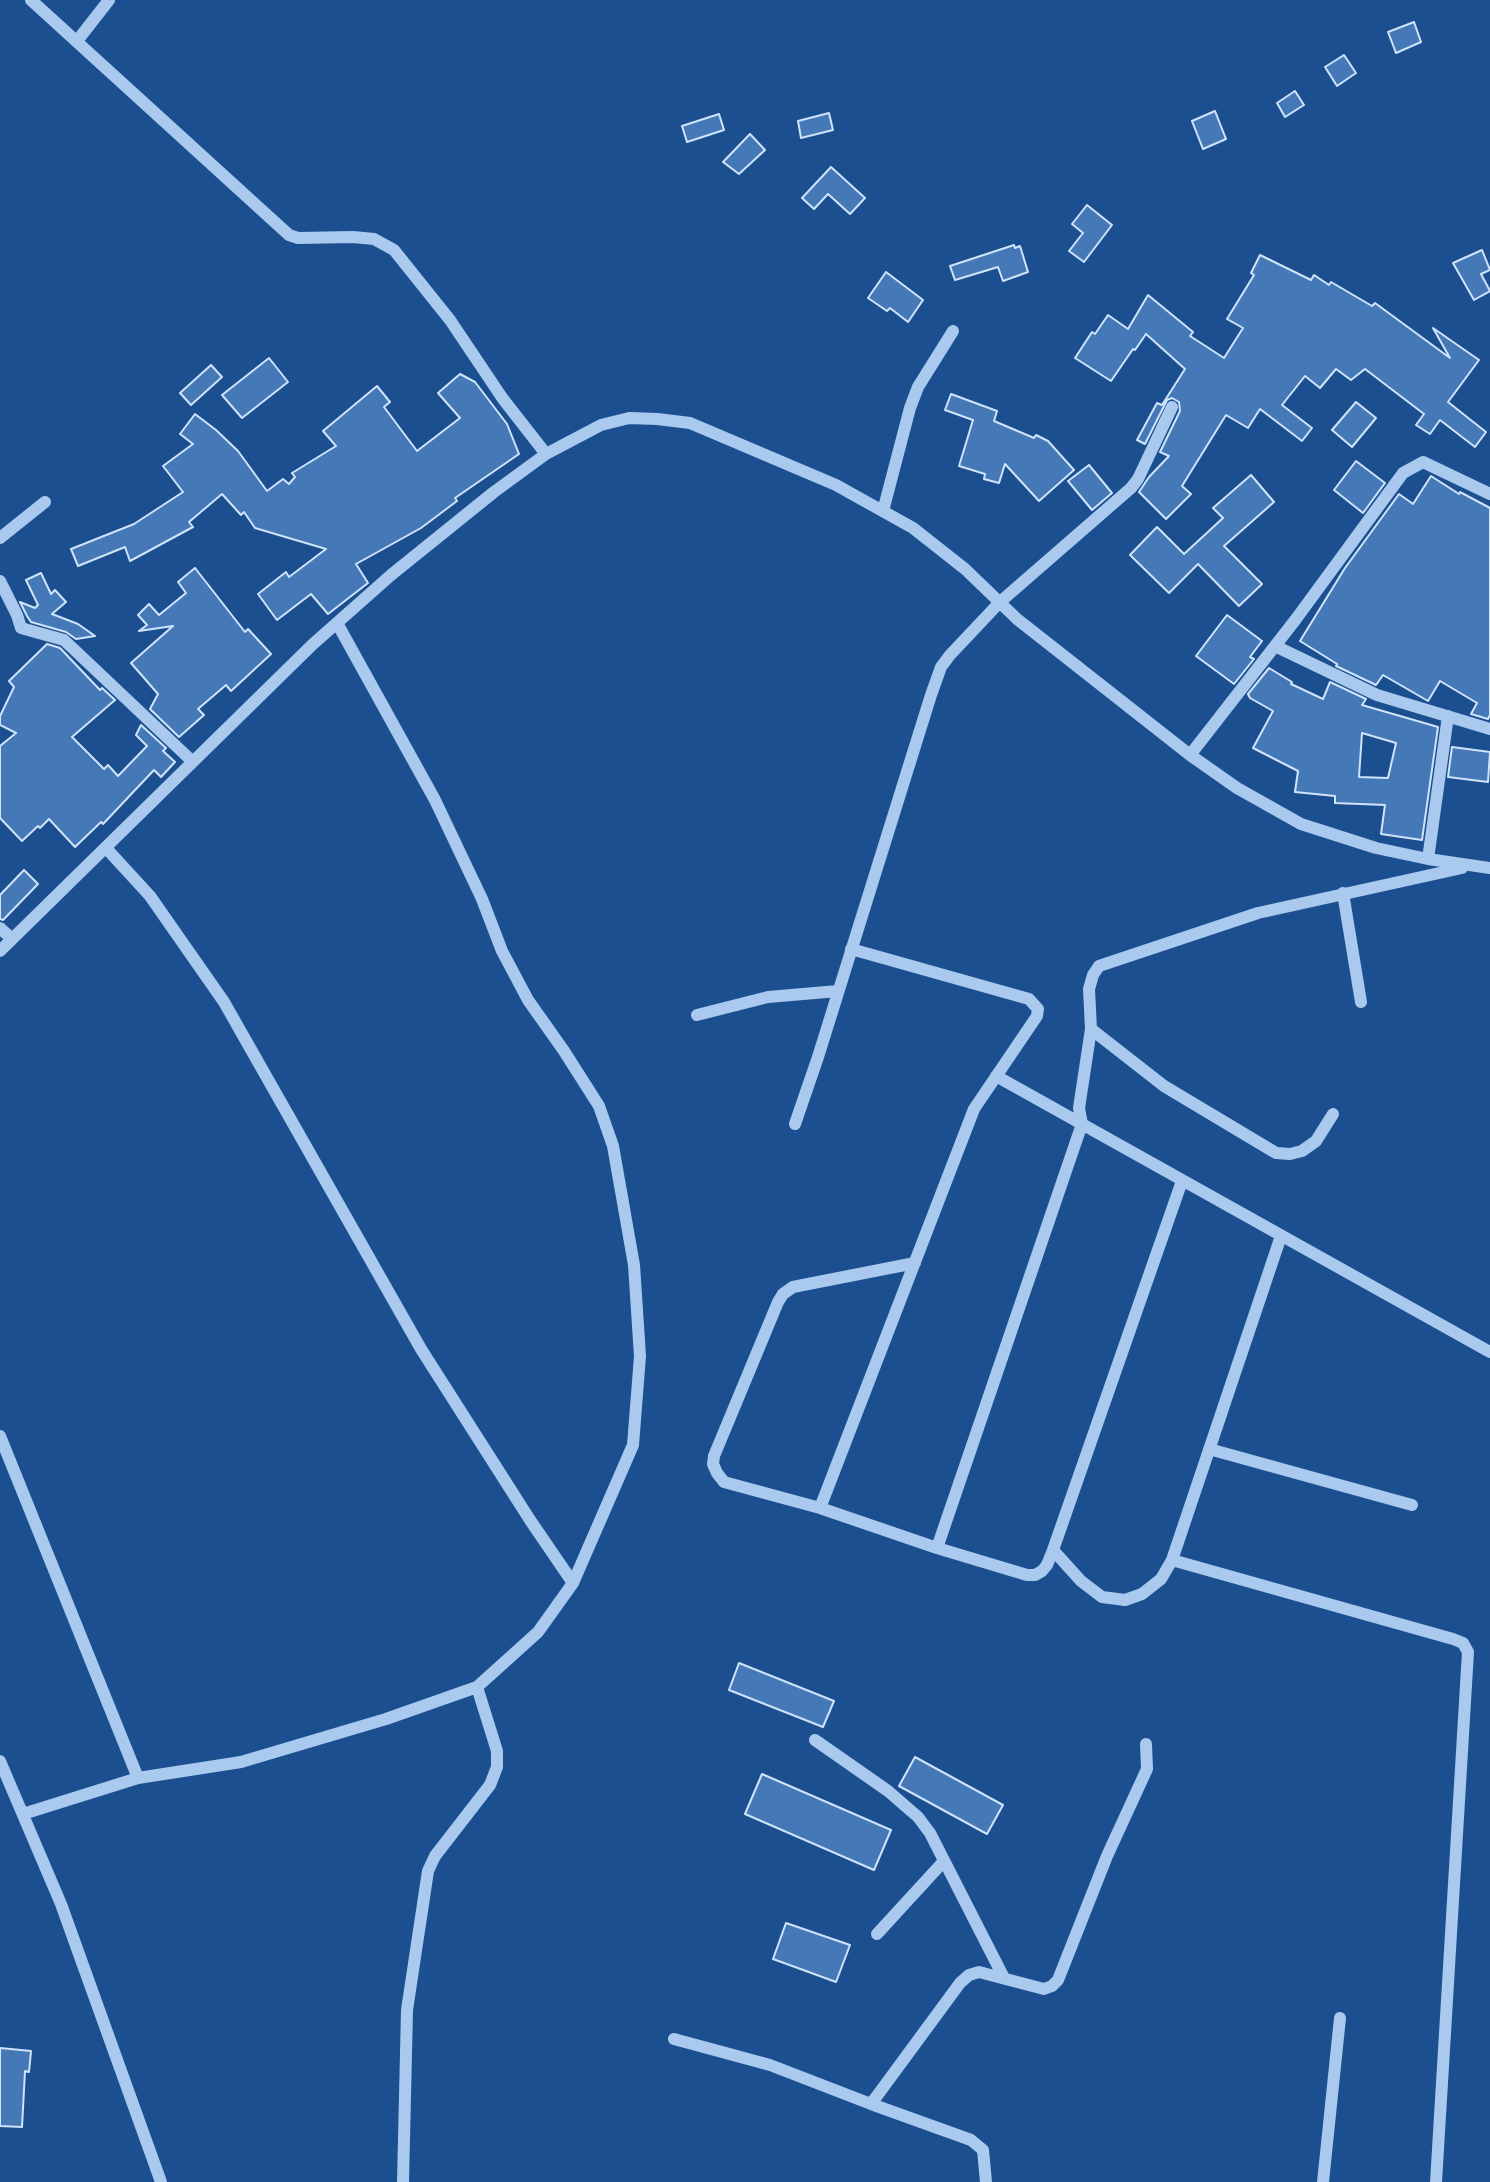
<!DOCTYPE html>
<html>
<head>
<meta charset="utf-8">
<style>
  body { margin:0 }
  canvas { display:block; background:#1b4f8f }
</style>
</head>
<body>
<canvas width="1490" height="2182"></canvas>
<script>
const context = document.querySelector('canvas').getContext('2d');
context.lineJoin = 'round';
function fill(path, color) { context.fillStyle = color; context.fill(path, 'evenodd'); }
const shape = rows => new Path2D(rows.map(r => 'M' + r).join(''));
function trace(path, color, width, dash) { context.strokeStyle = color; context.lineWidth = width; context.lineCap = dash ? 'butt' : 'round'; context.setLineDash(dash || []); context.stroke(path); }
const building = shape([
  [1414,22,1421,42,1396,53,1388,32,1414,22],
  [1344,55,1356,73,1337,86,1325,67,1344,55],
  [1295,91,1304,105,1285,117,1277,103,1295,91],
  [1215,111,1226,139,1203,149,1192,121,1215,111],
  [829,113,833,130,801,138,798,121,829,113],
  [719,114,724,130,687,142,682,126,719,114],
  [750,134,765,150,739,174,723,162,750,134],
  [831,167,865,198,850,214,828,194,814,209,802,198,831,167],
  [1087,205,1112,225,1084,262,1069,251,1083,233,1072,224,1087,205],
  [1014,245,1015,248,1020,246,1028,272,1003,281,998,267,955,280,950,266,1014,245],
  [1482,250,1490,270,1481,274,1490,291,1474,300,1453,263,1482,250],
  [1260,255,1311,280,1314,275,1329,285,1331,282,1372,306,1375,303,1450,358,1433,328,1479,360,1448,402,1486,432,1475,447,1440,420,1430,434,1416,425,1424,414,1365,369,1351,380,1336,369,1320,388,1305,376,1282,405,1312,428,1302,441,1260,409,1248,428,1226,415,1182,486,1191,494,1166,519,1139,492,1149,477,1169,456,1160,452,1180,411,1179,402,1172,398,1167,400,1145,444,1137,440,1157,403,1162,405,1185,369,1146,334,1135,350,1133,349,1111,381,1075,358,1092,332,1095,334,1108,315,1128,329,1148,295,1193,332,1190,336,1224,358,1243,328,1227,319,1254,275,1251,273,1260,255],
  [886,272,923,300,908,322,890,308,887,311,868,298,886,272],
  [269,358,288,382,242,418,222,395,269,358],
  [211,365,222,377,191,405,180,393,211,365],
  [460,374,475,382,507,424,519,454,455,498,457,501,421,528,356,564,368,583,328,614,311,594,277,620,258,594,286,572,289,577,326,549,255,528,244,512,241,515,222,494,189,522,193,527,130,561,125,547,78,566,71,549,134,524,183,492,163,466,193,444,180,434,195,414,216,430,238,451,267,491,283,479,289,484,295,477,292,473,336,446,323,431,377,386,390,402,384,407,417,451,460,418,438,393,460,374],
  [951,394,997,411,994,421,1034,438,1036,435,1048,441,1074,470,1039,501,1005,464,999,483,984,479,985,474,959,466,973,420,945,410,951,394],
  [1356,402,1376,418,1352,447,1332,430,1356,402],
  [1356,461,1385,483,1363,513,1334,490,1356,461],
  [1089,465,1112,493,1092,510,1068,481,1089,465],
  [1251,475,1274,502,1224,546,1262,584,1239,606,1198,564,1169,593,1130,555,1157,527,1184,554,1223,518,1213,508,1251,475],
  [1431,476,1459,494,1460,492,1490,508,1490,715,1488,719,1471,714,1477,703,1440,681,1428,701,1383,675,1376,685,1336,666,1337,664,1300,641,1345,568,1399,494,1413,504,1431,476],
  [195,568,245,632,248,629,271,654,231,691,226,685,198,709,204,715,179,737,150,709,158,694,131,663,173,626,139,631,147,625,138,615,149,604,159,615,186,593,178,582,195,568],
  [41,573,51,594,55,590,66,602,52,614,78,624,95,636,76,639,66,632,31,622,27,616,20,602,35,608,38,605,26,580,41,573],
  [1227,615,1262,641,1250,657,1254,659,1234,684,1196,656,1227,615],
  [47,644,60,648,100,690,102,688,115,700,72,737,104,769,108,765,118,776,147,746,136,735,141,725,166,748,163,751,175,762,161,777,154,770,103,824,101,822,75,847,49,819,40,828,38,826,22,841,0,818,0,746,16,733,0,725,0,716,14,687,9,681,47,644],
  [1269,668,1292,682,1291,684,1323,699,1330,682,1366,699,1362,705,1438,727,1422,840,1381,834,1385,805,1335,803,1335,796,1295,792,1298,771,1253,748,1273,711,1250,698,1248,694,1269,668],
  [1362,733,1396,743,1388,778,1359,777,1362,733],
  [1452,747,1490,752,1488,782,1448,777,1452,747],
  [24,870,38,884,3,920,0,919,0,895,24,870],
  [739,1663,834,1701,823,1727,729,1690,739,1663],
  [915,1757,1003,1805,987,1834,899,1786,915,1757],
  [762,1774,891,1830,874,1870,745,1814,762,1774],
  [786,1923,850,1945,836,1982,773,1959,786,1923],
  [0,2048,31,2051,29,2072,25,2071,22,2127,0,2126,0,2048]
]);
fill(building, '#4478b7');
trace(building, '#cfe3fa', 2);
trace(shape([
  [31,0,289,235,298,238,353,237,374,239,394,250,450,320,503,399,546,454],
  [77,41,109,0],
  [883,511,910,408,918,387,953,331],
  [0,538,45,502],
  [0,581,17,615,21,628,64,640,193,762],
  [1275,646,1377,695,1490,729],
  [1190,755,1296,619,1403,473,1423,462,1490,494],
  [106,848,150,896,224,1002,421,1349,530,1520,573,1583],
  [1428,859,1448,716],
  [1343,893,1361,1002],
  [0,928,12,939],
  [0,951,312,645,391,575,494,492,546,454,601,425,629,418,657,419,690,423,836,485,913,528,965,569,1017,619,1190,755,1237,788,1301,824,1376,848,1428,859,1490,868],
  [697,1015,768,997,838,991],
  [1091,1029,1164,1086,1276,1153,1290,1154,1302,1151,1316,1141,1333,1114],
  [996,1076,1490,1352],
  [795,1124,818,1057,931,695,941,667,950,655,1000,602,1131,488,1138,479,1172,407],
  [915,1263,803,1285,793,1287,783,1294,778,1302,714,1456,713,1464,717,1473,724,1482,820,1508,937,1548,1027,1575,1035,1575,1042,1571,1047,1565,1053,1550,1182,1181],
  [0,1436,138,1778],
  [1209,1449,1412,1505],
  [820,1508,974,1109,1037,1016,1038,1009,1029,999,851,949],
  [937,1548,1082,1124,1079,1108,1091,1029,1089,989,1093,975,1099,966,1258,913,1462,868],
  [1053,1550,1081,1581,1102,1597,1125,1600,1142,1594,1161,1579,1172,1560,1281,1236],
  [1172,1560,1453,1639,1463,1643,1468,1652,1436,2182],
  [815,1740,888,1791,918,1817,930,1833,1004,1978],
  [0,1761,61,1904,161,2182],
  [23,1814,138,1778,241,1762,386,1719,477,1687,538,1632,573,1583,633,1445,640,1356,634,1265,613,1146,599,1106,564,1051,528,1000,502,951,482,899,435,800,337,623],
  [877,1934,944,1861],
  [674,2039,770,2065,871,2104,971,2140,983,2150,986,2182],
  [871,2104,960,1983,969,1975,979,1972,1044,1989,1052,1986,1058,1980,1107,1856,1147,1769,1146,1744],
  [403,2182,407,2010,428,1871,435,1856,490,1785,497,1767,497,1751,477,1687],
  [1323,2182,1340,2018]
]), '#a9c9ee', 12);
</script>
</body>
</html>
